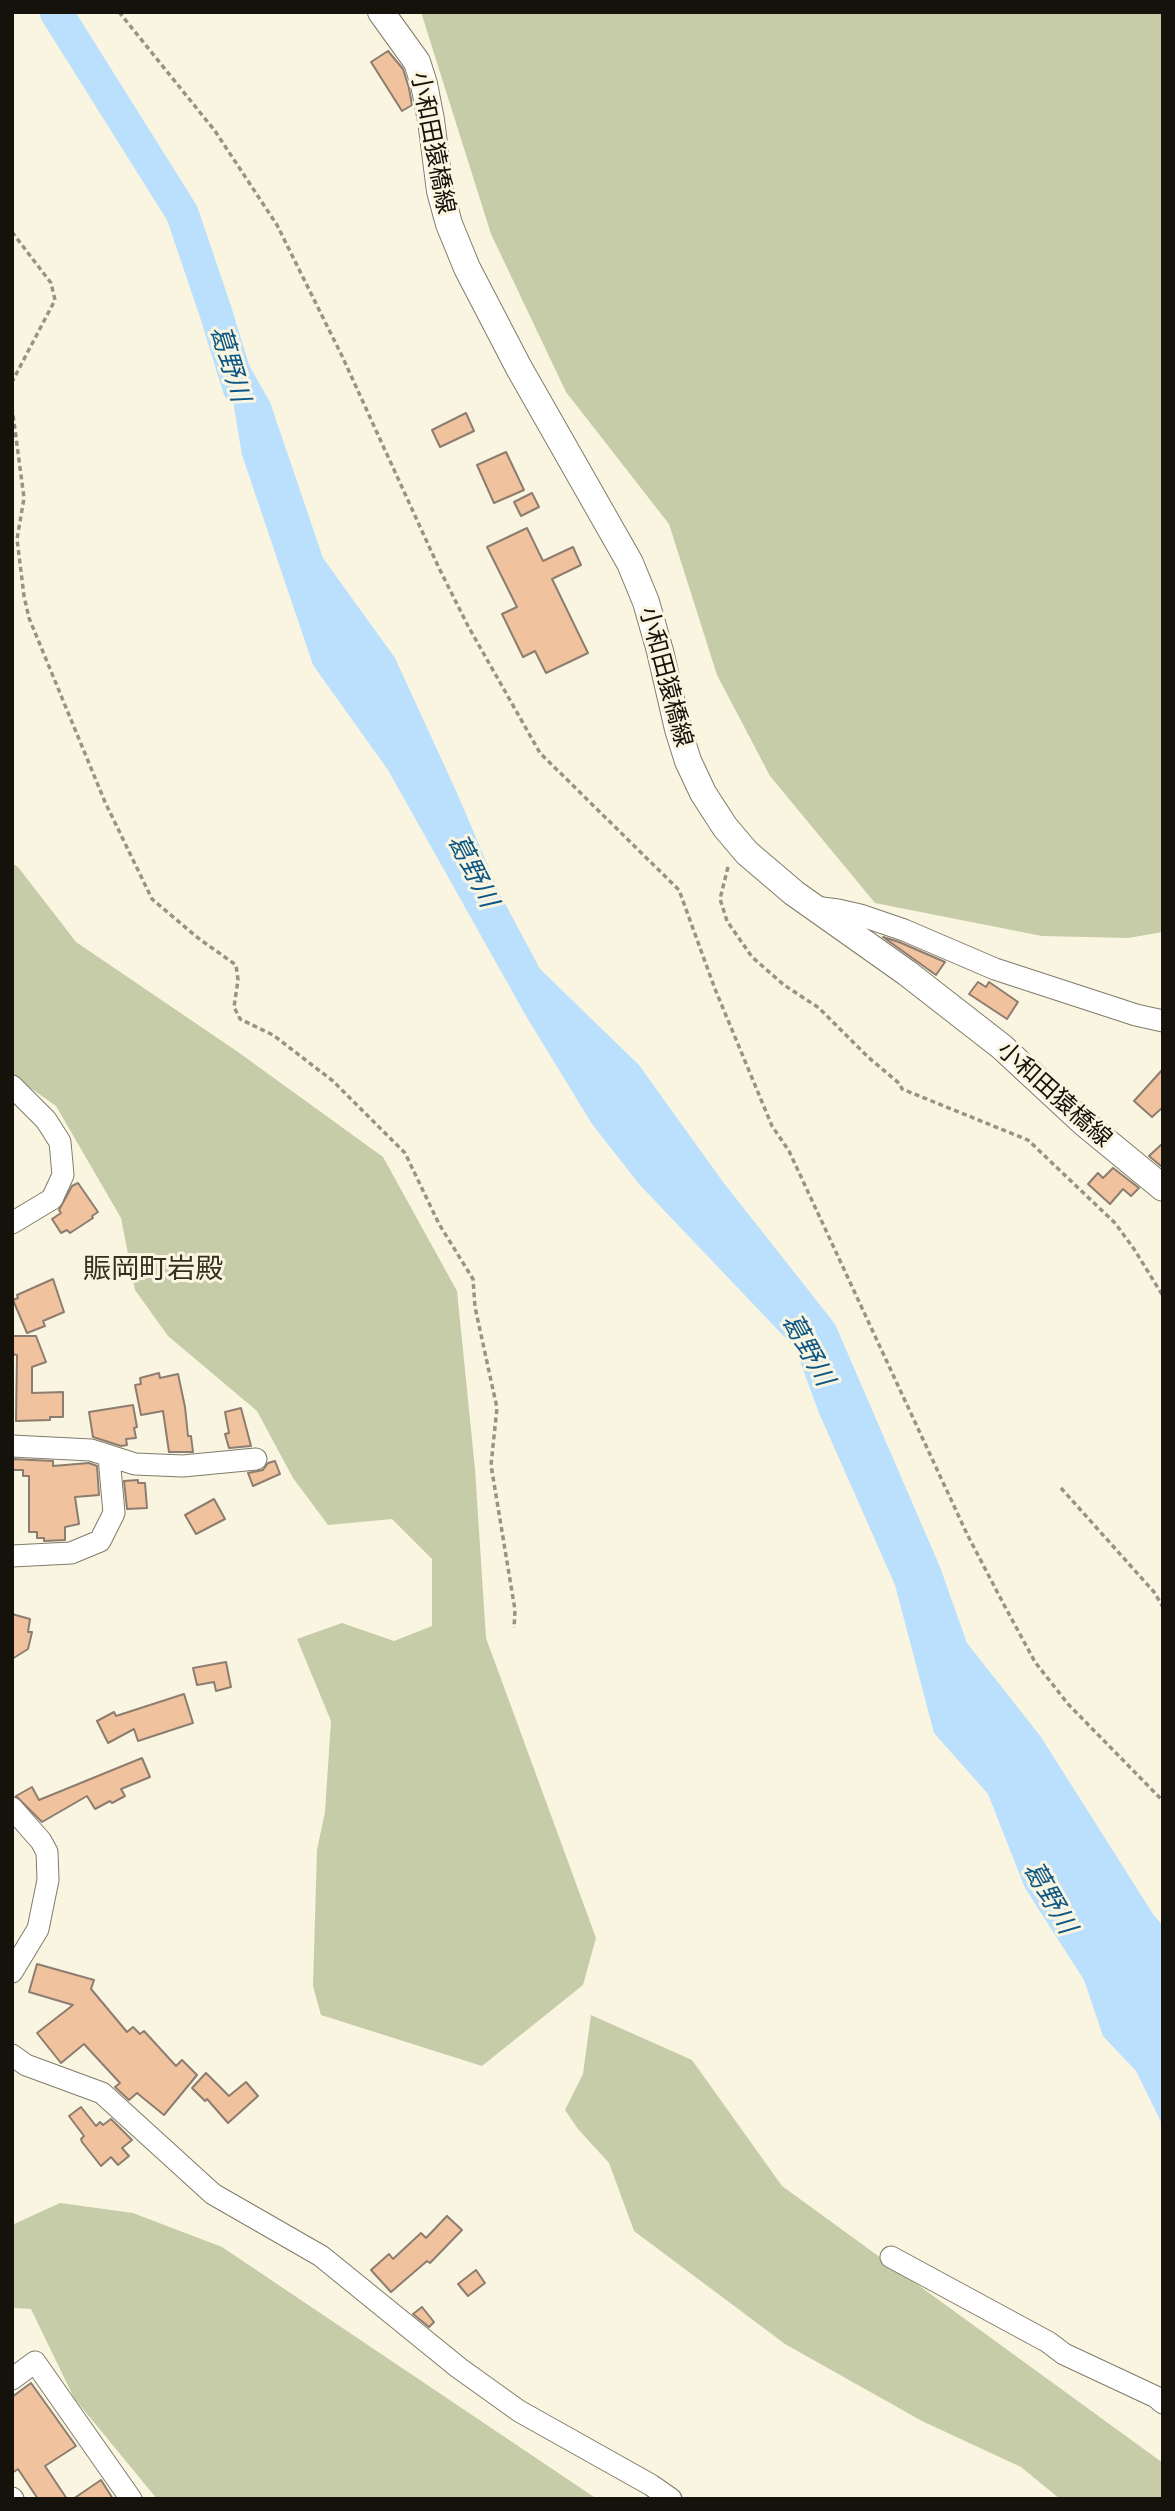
<!DOCTYPE html>
<html>
<head>
<meta charset="utf-8">
<style>
  body { margin:0 }
  #map { position:relative; width:1175px; height:2511px; overflow:hidden; background:#f9f5e0; font-family:Bitter,serif }
  canvas { display:block }
  .frame { position:absolute; inset:0; border:14px solid #14120b; pointer-events:none }
</style>
</head>
<body>
<div id="map">
<canvas width="1175" height="2511"></canvas>
<div class="frame"></div>
</div>
<script>
const context = document.querySelector('canvas').getContext('2d');
context.lineJoin = 'round';
function fill(path, color) { context.fillStyle = color; context.fill(path, 'evenodd'); }
const shape = rows => new Path2D(rows.map(r => 'M' + r).join(''));
function trace(path, color, width, dash) { context.strokeStyle = color; context.lineWidth = width; context.lineCap = dash ? 'butt' : 'round'; context.setLineDash(dash || []); context.stroke(path); }
function drawText(font, color, halo, rows, align = 'center') {
  context.font = font + ' Bitter,"Noto Sans JP",serif'; context.lineWidth = 6; context.setLineDash([]); context.textBaseline = 'middle'; context.strokeStyle = halo; context.fillStyle = color; for (const [text, x, y, turn = 0] of rows) {
    context.save(); context.translate(x, y); context.rotate((+turn || 0) * Math.PI / 180); context.textAlign = isNaN(turn) ? turn : align; if (halo) context.strokeText(text, 0, 0); context.fillText(text, 0, 0); context.restore();
  }
}
fill(shape([
  [421,12,1163,12,1163,932,1128,938,1042,936,875,903,770,776,717,675,669,524,566,392,491,234],
  [12,863,18,867,76,942,238,1052,383,1157,457,1291,475,1469,486,1638,596,1938,583,1985,482,2066,321,2015,313,1986,317,1850,325,1812,331,1721,297,1639,342,1623,394,1641,432,1626,432,1559,392,1519,328,1525,293,1478,257,1411,168,1336,135,1290,121,1218,56,1106,12,1075],
  [591,2015,692,2060,782,2186,1163,2463,1163,2499,1060,2499,1021,2467,922,2421,785,2344,634,2231,609,2163,578,2129,565,2110,583,2074],
  [60,2203,133,2213,222,2247,597,2499,157,2499,74,2398,31,2309,12,2308,12,2225]
]), '#c7cca8');
fill(shape([
  [221,343,238,346,270,402,323,558,395,658,457,793,500,894,540,969,639,1065,723,1182,835,1324,940,1567,967,1643,1041,1737,1153,1914,1163,1926,1163,2126,1136,2071,1103,2036,1084,1980,1025,1888,988,1794,934,1733,895,1585,819,1413,795,1348,639,1184,592,1124,526,1016,388,770,313,665,242,455,232,395,217,351]
]), '#bbe0fe');
trace(shape([
  [56,12,182,213,215,310,239,388]
]), '#bbe0fe', 33);
const building = shape([
  [388,51,403,69,409,88,412,105,402,111,371,62,388,51],
  [466,413,474,431,440,447,432,430,466,413],
  [506,452,524,490,494,503,477,465,506,452],
  [532,493,539,507,521,516,514,502,532,493],
  [527,528,543,561,573,547,581,565,552,579,588,653,546,673,535,651,523,657,502,614,517,607,487,547,527,528],
  [883,937,899,942,945,962,936,975,883,937],
  [978,982,986,987,989,982,1018,1002,1007,1019,969,994,978,982],
  [1163,1069,1163,1107,1152,1117,1134,1101,1163,1069],
  [1163,1143,1163,1164,1161,1166,1149,1156,1163,1143],
  [1113,1168,1139,1188,1131,1196,1123,1189,1110,1204,1088,1184,1098,1173,1103,1178,1113,1168],
  [78,1183,98,1212,92,1216,93,1218,70,1233,67,1230,61,1233,52,1219,61,1213,59,1210,72,1186,78,1183],
  [53,1279,64,1312,43,1321,45,1326,27,1333,13,1300,18,1298,17,1295,53,1279],
  [12,1336,36,1336,46,1362,32,1367,32,1393,63,1392,63,1417,50,1417,50,1420,16,1421,17,1355,12,1354,12,1336],
  [159,1373,160,1378,178,1374,185,1407,188,1436,191,1436,193,1452,169,1452,163,1411,141,1415,135,1385,141,1384,140,1378,159,1373],
  [133,1405,137,1427,134,1428,136,1438,126,1439,127,1445,121,1446,93,1437,89,1412,133,1405],
  [241,1408,251,1446,229,1448,225,1434,229,1433,225,1412,241,1408],
  [12,1459,53,1461,53,1466,89,1463,97,1466,99,1495,75,1497,79,1524,65,1527,65,1540,44,1541,44,1538,37,1538,37,1532,29,1532,29,1476,23,1476,23,1470,12,1470,12,1459],
  [275,1461,280,1474,253,1486,248,1473,263,1470,268,1463,275,1461],
  [138,1480,138,1483,145,1483,147,1508,127,1509,124,1481,138,1480],
  [214,1499,225,1519,196,1534,185,1515,214,1499],
  [12,1614,30,1619,28,1632,32,1632,28,1649,12,1659,12,1614],
  [226,1662,231,1687,216,1691,214,1682,197,1685,193,1668,226,1662],
  [184,1694,193,1723,138,1741,134,1729,108,1743,97,1721,114,1712,116,1716,184,1694],
  [142,1758,150,1777,121,1789,125,1796,112,1803,110,1801,95,1809,87,1796,42,1822,16,1796,32,1787,39,1800,142,1758],
  [37,1964,94,1980,91,1989,127,2032,133,2027,140,2034,144,2031,176,2066,182,2060,197,2075,164,2115,137,2093,129,2100,115,2087,120,2083,84,2044,61,2063,37,2033,73,2005,29,1992,37,1964],
  [206,2073,229,2096,246,2082,258,2096,228,2123,207,2099,205,2101,192,2088,206,2073],
  [81,2107,96,2126,100,2122,103,2125,111,2119,132,2140,122,2148,129,2156,118,2165,111,2157,101,2166,82,2142,81,2139,84,2136,69,2116,81,2107],
  [447,2216,462,2230,430,2263,427,2261,391,2292,371,2270,389,2254,393,2259,421,2233,426,2238,447,2216],
  [476,2270,485,2283,468,2296,458,2284,476,2270],
  [422,2307,434,2322,429,2327,413,2314,422,2307],
  [31,2383,76,2446,45,2466,67,2499,38,2499,18,2469,12,2473,12,2397,31,2383],
  [101,2480,113,2499,73,2499,101,2480]
]);
fill(building, '#f0c39e');
trace(building, '#8d7d70', 2);
const minor = shape([
  [814,907,838,910,860,915,904,930,995,969,1136,1015,1163,1021],
  [12,1086,46,1120,60,1142,63,1175,52,1199,12,1223],
  [12,1446,91,1450,135,1464,183,1466,256,1459],
  [12,1556,71,1553,100,1541,114,1513,109,1457],
  [12,1808,41,1841,47,1852,48,1880,38,1929,12,1972],
  [12,2055,26,2065,102,2093,213,2194,321,2256,459,2368,519,2411,651,2485,671,2499],
  [891,2257,1048,2342,1064,2354,1156,2397,1163,2403],
  [12,2379,35,2362,131,2499],
  [12,2498,13,2499]
]);
const major = shape([
  [381,12,417,62,424,84,431,120,440,191,449,224,467,268,519,368,630,563,646,602,660,651,678,729,688,761,703,793,725,827,747,853,794,893,907,973,1002,1047,1084,1123,1163,1188]
]);
trace(minor, '#807c6a', 23);
trace(major, '#807c6a', 28);
trace(shape([
  [119,12,215,131,277,225,342,356,438,566,468,626,540,753,679,890,715,989,772,1126,789,1151,967,1534,1003,1603,1035,1662,1068,1704,1163,1801],
  [12,232,51,283,55,300,12,382],
  [12,407,24,498,17,539,24,596,29,618,105,802,152,899,198,938,236,965,238,980,234,1007,240,1019,273,1035,333,1081,405,1153,439,1224,473,1279,475,1307,497,1408,491,1465,515,1610,514,1628],
  [728,867,720,899,727,921,752,957,784,985,819,1008,868,1057,900,1084,902,1089,1028,1140,1115,1223,1134,1249,1163,1296],
  [1061,1488,1154,1592,1163,1607]
]), '#979485', 3.5, [5, 3.5]);
trace(minor, '#fff', 21);
trace(major, '#fff', 26);
drawText('24px', '#14120b', '#f9f5e0', [
  ["小和田猿橋線",432,143,79],
  ["小和田猿橋線",665,677,75],
  ["小和田猿橋線",1054,1095,42]
]);
drawText('italic 26px', '#0c5786', '#f9f5e0', [
  ["葛野川",229,364,73],
  ["葛野川",472,871,63],
  ["葛野川",807,1350,61],
  ["葛野川",1049,1898,60]
]);
drawText('28px', '#343121', '#f9f5e0', [
  ["賑岡町岩殿",153,1270]
]);
</script>
</body>
</html>
